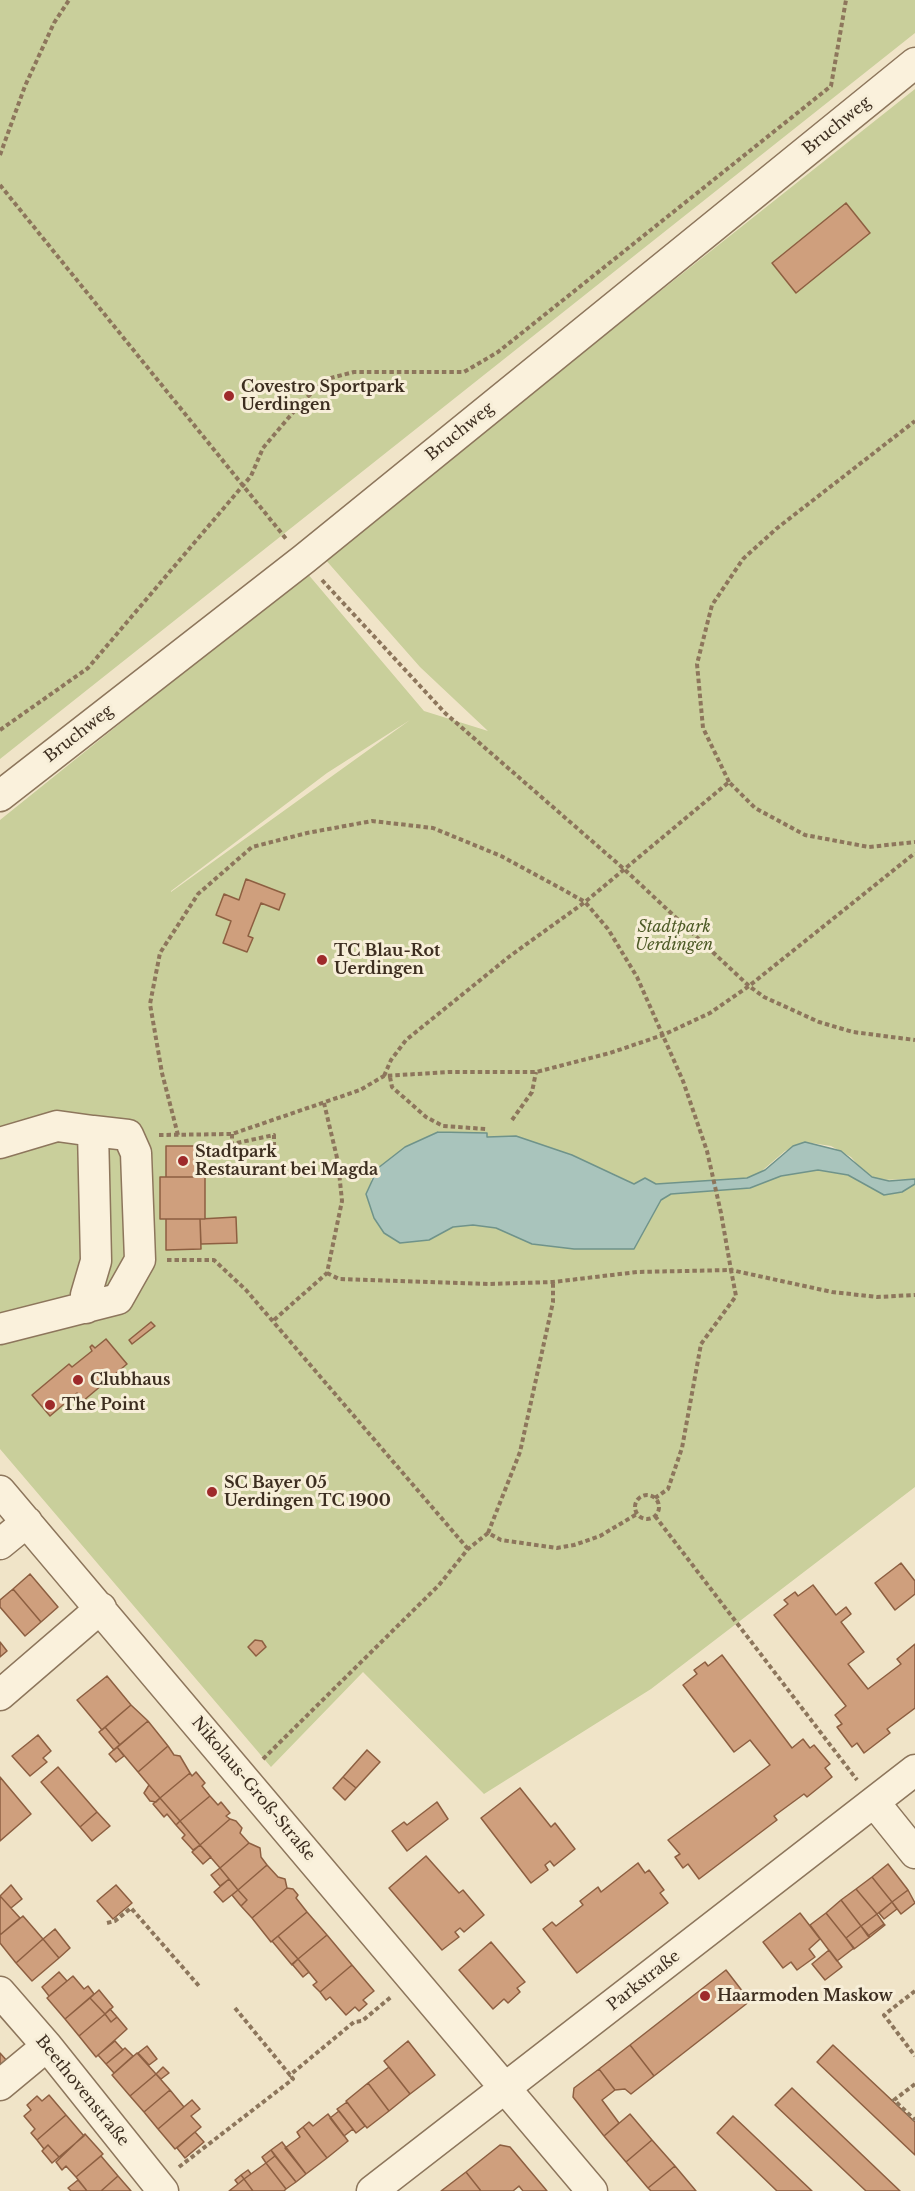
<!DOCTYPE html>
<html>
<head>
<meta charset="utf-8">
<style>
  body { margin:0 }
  canvas { display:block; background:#f0e4c8 }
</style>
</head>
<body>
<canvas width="915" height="2191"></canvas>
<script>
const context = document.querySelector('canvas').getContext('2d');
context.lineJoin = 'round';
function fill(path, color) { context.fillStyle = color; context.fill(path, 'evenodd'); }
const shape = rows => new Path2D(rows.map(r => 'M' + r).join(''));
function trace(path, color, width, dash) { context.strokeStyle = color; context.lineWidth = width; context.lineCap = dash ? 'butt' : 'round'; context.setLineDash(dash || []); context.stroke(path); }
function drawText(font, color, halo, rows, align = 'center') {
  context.font = font + ' "Libre Baskerville",serif'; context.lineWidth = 6; context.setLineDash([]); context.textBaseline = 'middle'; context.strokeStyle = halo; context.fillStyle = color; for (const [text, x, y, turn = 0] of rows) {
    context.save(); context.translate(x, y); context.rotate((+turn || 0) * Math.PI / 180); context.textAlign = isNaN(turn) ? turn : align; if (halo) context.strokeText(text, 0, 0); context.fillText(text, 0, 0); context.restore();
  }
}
fill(shape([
  [0,0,915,0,915,33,0,759],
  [915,89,915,1179,878,1180,865,1173,851,1157,831,1146,805,1142,785,1151,757,1175,747,1178,656,1184,645,1178,634,1184,612,1173,516,1136,487,1137,487,1133,405,1147,379,1168,371,1180,429,1240,453,1226,473,1225,496,1228,532,1244,574,1249,633,1249,661,1200,671,1194,750,1188,781,1176,818,1170,848,1175,884,1195,902,1192,915,1184,915,1487,651,1689,484,1794,363,1672,271,1767,0,1449,0,820,307,573,424,711,488,731,420,667,324,558],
  [410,720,171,892,171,891,327,773],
  [160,1177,204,1177,205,1219,160,1219]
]), '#c9cf9b');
const water = shape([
  [438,1132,487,1133,487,1137,516,1136,572,1155,634,1184,645,1178,656,1184,747,1178,765,1170,793,1146,805,1142,841,1151,872,1177,889,1181,915,1179,915,1184,902,1192,884,1195,848,1175,818,1170,781,1176,750,1188,671,1194,661,1200,634,1249,574,1249,532,1244,496,1228,473,1225,453,1227,429,1240,400,1243,384,1233,374,1218,366,1194,378,1168,405,1147,438,1132]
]);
fill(water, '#a9c4bc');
trace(water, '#6f938a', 1.5);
const building = shape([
  [846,203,870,233,796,293,772,263,846,203],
  [246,879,285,894,279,910,261,903,248,936,253,938,247,952,223,943,231,921,216,915,224,894,239,900,246,879],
  [166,1146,200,1146,200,1177,166,1177,166,1146],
  [160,1177,205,1177,205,1219,160,1219,160,1177],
  [236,1217,237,1243,201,1244,200,1219,236,1217],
  [166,1219,200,1219,201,1249,166,1250,166,1219],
  [151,1322,155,1326,132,1344,129,1340,151,1322],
  [106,1339,127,1364,83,1401,77,1393,50,1416,32,1395,69,1364,72,1367,92,1351,90,1347,92,1345,95,1348,106,1339],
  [901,1563,915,1581,915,1594,895,1610,875,1583,901,1563],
  [30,1574,58,1607,41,1622,13,1589,30,1574],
  [813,1585,836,1615,846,1607,851,1614,841,1622,864,1652,848,1664,868,1689,901,1664,897,1659,915,1644,915,1708,887,1729,890,1733,864,1753,857,1743,852,1747,837,1727,842,1724,835,1715,846,1706,774,1615,788,1604,784,1600,795,1592,798,1596,813,1585],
  [13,1589,41,1622,25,1636,0,1607,0,1600,13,1589],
  [255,1640,262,1641,266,1647,256,1656,248,1647,255,1640],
  [0,1642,7,1651,0,1657,0,1642],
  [722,1655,792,1748,803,1739,810,1748,814,1745,830,1764,825,1768,832,1777,807,1797,804,1794,774,1816,777,1820,699,1879,688,1864,683,1868,675,1857,680,1854,668,1840,770,1765,750,1740,734,1752,683,1685,697,1674,694,1670,705,1662,708,1666,722,1655],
  [107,1676,131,1705,102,1730,77,1700,107,1676],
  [131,1705,148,1721,120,1745,105,1727,131,1705],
  [148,1721,168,1746,138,1772,117,1747,148,1721],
  [105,1727,120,1745,114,1750,99,1732,105,1727],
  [38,1735,51,1751,43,1758,47,1762,30,1776,12,1756,38,1735],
  [168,1746,174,1755,180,1756,190,1773,160,1798,138,1772,168,1746],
  [117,1747,124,1756,116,1762,109,1754,117,1747],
  [367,1750,380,1762,356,1788,343,1777,367,1750],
  [58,1767,97,1812,80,1827,41,1782,58,1767],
  [196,1772,205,1783,202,1786,210,1796,180,1821,160,1798,190,1773,192,1776,196,1772],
  [0,1777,31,1814,0,1841,0,1777],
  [343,1777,356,1788,345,1800,333,1788,343,1777],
  [149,1785,160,1798,156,1802,150,1801,144,1793,149,1785],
  [520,1788,551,1827,555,1823,575,1849,554,1866,550,1861,545,1865,548,1870,531,1883,481,1818,520,1788],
  [210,1796,218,1805,221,1802,230,1813,226,1816,230,1819,200,1845,180,1821,210,1796],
  [160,1798,180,1821,176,1825,167,1814,164,1817,153,1804,160,1798],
  [437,1802,448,1819,407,1851,392,1831,404,1822,407,1825,437,1802],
  [97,1812,110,1826,92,1841,80,1827,97,1812],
  [230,1819,236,1821,242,1828,240,1833,249,1843,220,1868,200,1845,230,1819],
  [180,1821,200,1845,193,1850,182,1838,185,1835,176,1825,180,1821],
  [249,1843,260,1848,261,1857,267,1865,238,1890,220,1868,249,1843],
  [200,1845,211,1857,203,1864,192,1852,200,1845],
  [426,1856,459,1893,463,1890,484,1915,464,1932,460,1928,455,1932,459,1937,442,1950,389,1888,426,1856],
  [638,1863,645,1873,649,1870,664,1890,660,1893,668,1903,577,1973,543,1929,552,1922,556,1926,583,1905,580,1901,598,1887,601,1892,638,1863],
  [888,1864,908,1890,892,1902,872,1877,888,1864],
  [267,1865,278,1877,285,1879,287,1888,252,1918,241,1906,247,1900,238,1890,267,1865],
  [220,1868,229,1879,220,1886,211,1875,220,1868],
  [872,1877,892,1902,877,1914,856,1889,872,1877],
  [229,1879,238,1890,223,1902,214,1892,229,1879],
  [11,1885,22,1899,11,1908,0,1896,11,1885],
  [116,1885,132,1903,113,1919,97,1901,116,1885],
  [287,1888,293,1889,298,1895,296,1898,307,1912,271,1942,252,1918,287,1888],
  [856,1889,877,1914,861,1926,841,1900,856,1889],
  [238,1890,247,1900,241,1906,232,1895,238,1890],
  [908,1890,915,1903,901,1914,892,1902,908,1890],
  [0,1896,20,1918,0,1935,0,1896],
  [841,1900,861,1926,846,1938,826,1913,841,1900],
  [892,1902,897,1909,884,1919,879,1913,892,1902],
  [307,1912,327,1935,298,1959,278,1936,307,1912],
  [800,1913,820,1939,809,1949,815,1957,797,1970,791,1962,783,1968,763,1942,800,1913],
  [826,1913,854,1948,837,1961,810,1925,826,1913],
  [877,1914,884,1924,868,1936,861,1926,877,1914],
  [23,1916,43,1939,16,1963,0,1943,0,1935,23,1916],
  [884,1924,885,1925,870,1937,868,1936,884,1924],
  [861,1926,870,1937,854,1949,846,1938,861,1926],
  [55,1929,70,1948,59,1958,43,1939,55,1929],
  [327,1935,352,1965,320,1992,313,1985,317,1982,298,1959,327,1935],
  [278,1936,298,1959,292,1965,272,1941,278,1936],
  [43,1939,59,1958,32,1981,16,1963,43,1939],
  [491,1942,525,1982,517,1988,520,1992,508,2003,504,1999,493,2009,459,1970,491,1942],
  [829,1950,842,1967,825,1980,812,1964,829,1950],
  [298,1959,309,1972,303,1977,292,1964,298,1959],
  [352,1965,374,1991,363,2000,367,2004,359,2011,355,2007,346,2015,330,1997,326,2000,320,1992,352,1965],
  [726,1970,750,2001,654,2076,630,2045,726,1970],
  [59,1972,67,1981,49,1996,42,1987,59,1972],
  [73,1976,84,1989,88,1986,94,1994,65,2019,47,1998,73,1976],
  [99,1990,113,2007,105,2014,90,1998,99,1990],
  [90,1998,105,2014,79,2036,65,2019,90,1998],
  [110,2009,117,2017,111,2022,105,2014,110,2009],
  [105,2014,111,2022,117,2017,127,2029,96,2057,79,2036,105,2014],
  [115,2041,123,2050,106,2064,98,2055,115,2041],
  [408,2041,435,2075,410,2094,384,2061,408,2041],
  [630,2045,654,2076,631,2094,625,2089,615,2090,599,2069,630,2045],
  [833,2045,915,2122,915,2155,817,2062,833,2045],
  [147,2046,157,2059,149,2065,138,2053,147,2046],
  [125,2048,133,2056,114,2073,106,2064,125,2048],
  [0,2053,8,2062,0,2068,0,2053],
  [137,2053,156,2074,130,2096,112,2075,137,2053],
  [163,2067,169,2073,161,2079,156,2074,163,2067],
  [389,2067,410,2094,389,2111,368,2083,389,2067],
  [599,2069,615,2090,602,2100,619,2123,604,2136,573,2097,574,2088,599,2069],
  [156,2074,170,2090,144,2112,130,2096,156,2074],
  [368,2083,389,2111,367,2128,346,2101,368,2083],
  [792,2088,900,2191,866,2191,775,2105,792,2088],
  [170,2090,184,2107,158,2129,144,2112,170,2090],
  [49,2095,66,2115,37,2140,31,2133,35,2129,24,2116,31,2110,27,2105,37,2096,42,2101,49,2095],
  [192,2100,200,2109,191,2116,201,2127,175,2149,158,2129,192,2100],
  [347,2102,365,2126,356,2133,337,2109,347,2102],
  [339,2111,353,2129,344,2136,330,2118,339,2111],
  [328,2114,348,2141,327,2158,303,2127,309,2122,313,2126,328,2114],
  [630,2114,652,2140,626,2162,604,2136,630,2114],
  [66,2115,84,2136,59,2157,48,2145,44,2149,37,2140,66,2115],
  [733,2116,812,2191,777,2191,717,2133,733,2116],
  [303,2127,327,2158,306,2174,285,2148,300,2137,297,2132,303,2127],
  [195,2132,204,2142,185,2158,177,2148,195,2132],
  [85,2134,103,2154,76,2177,66,2166,62,2170,56,2162,85,2134],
  [652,2140,675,2166,648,2188,626,2162,652,2140],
  [282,2142,306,2174,296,2182,271,2150,282,2142],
  [48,2145,59,2157,52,2163,42,2151,48,2145],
  [500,2145,510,2147,547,2191,523,2191,519,2186,513,2191,481,2191,466,2172,500,2145],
  [271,2150,275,2156,266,2163,262,2157,271,2150],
  [101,2156,118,2176,101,2191,87,2191,76,2177,101,2156],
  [275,2156,296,2182,286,2189,266,2163,275,2156],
  [266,2163,286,2189,284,2191,253,2191,244,2179,266,2163],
  [675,2166,696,2191,651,2191,648,2188,675,2166],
  [248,2170,251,2174,244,2179,241,2175,248,2170],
  [466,2172,481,2191,441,2191,466,2172],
  [241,2175,244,2179,238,2184,235,2180,241,2175],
  [118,2176,131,2191,101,2191,118,2176],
  [244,2179,253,2191,229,2191,238,2184,244,2179],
  [78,2180,87,2191,71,2191,68,2188,78,2180]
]);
fill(building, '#cf9f7d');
trace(building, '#8d5f41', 1.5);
const minor = shape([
  [0,796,304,559,915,63],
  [0,1143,57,1126,93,1131,96,1261,86,1295,86,1308],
  [0,1329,118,1299,140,1260,136,1153,128,1135,93,1131],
  [0,1491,592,2191],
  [0,1544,27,1522],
  [0,1695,101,1608],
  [874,1802,915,1853],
  [0,1992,47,2046,163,2191],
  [0,2085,47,2046],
  [372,2191,915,1770]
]);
trace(minor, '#8d765c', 33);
trace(shape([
  [0,155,25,86,54,23,69,0],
  [0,185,287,540],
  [322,580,445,713,624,869,749,986,764,997,819,1022,853,1032,915,1040],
  [0,730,88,668,251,476,263,448,301,403,327,379,354,372,464,372,498,352,831,86,846,0],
  [729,782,703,728,697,664,712,605,743,559,776,529,915,421],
  [384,1076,391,1060,406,1040,510,956,585,902,729,782,755,808,805,835,869,847,915,842],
  [390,1077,392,1087,426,1117,443,1126,486,1129],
  [512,1120,532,1092,536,1072],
  [232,1134,232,1144,274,1135,274,1152,233,1153,232,1144],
  [159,1135,232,1134,360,1090,384,1076,449,1072,536,1072,610,1053,663,1035,710,1013,749,986,915,853],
  [178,1135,162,1073,150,1004,160,953,198,894,252,847,307,833,372,821,433,828,501,856,562,889,585,902,608,929,637,977,683,1081,707,1151,721,1213,731,1270,832,1292,877,1297,915,1295],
  [167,1260,214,1260,246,1290,468,1549],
  [327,1273,339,1279,488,1284,553,1282,637,1272,731,1270,736,1296,701,1344,682,1448,668,1489,655,1498],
  [274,1320,327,1273,342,1201,338,1162,324,1103],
  '635 1507a12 12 0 1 1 24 0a12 12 0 1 1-24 0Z',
  [655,1516,857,1780],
  [488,1533,520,1452,553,1302,553,1282],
  [263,1759,439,1585,468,1549,488,1533,501,1540,557,1548,574,1545,600,1536,637,1514],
  [107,1923,115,1921,131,1908,199,1986],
  [915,1991,884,2015,915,2056],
  [235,2008,290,2075,354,2022,362,2021,391,1997],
  [915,2084,894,2100,915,2120],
  [179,2167,293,2079,290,2075]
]), '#8d765c', 4, [4.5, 3]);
trace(minor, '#faf1dc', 30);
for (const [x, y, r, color] of [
  [229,396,6,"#9e2a2b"],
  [322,960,6,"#9e2a2b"],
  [183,1161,6,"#9e2a2b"],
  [78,1380,6,"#9e2a2b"],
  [50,1405,6,"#9e2a2b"],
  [212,1492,6,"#9e2a2b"],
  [705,1996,6,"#9e2a2b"]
]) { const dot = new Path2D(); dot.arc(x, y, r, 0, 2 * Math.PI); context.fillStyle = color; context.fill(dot); trace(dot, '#f7eed8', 2); }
drawText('16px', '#3d2e20', '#f7eed8', [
  ["Bruchweg",837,126,-39],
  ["Bruchweg",460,432,-39],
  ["Bruchweg",79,734,-38],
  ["Nikolaus-Groß-Straße",253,1789,50],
  ["Parkstraße",644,1981,-38],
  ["Beethovenstraße",82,2091,51]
]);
drawText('bold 16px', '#3d2e20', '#f7eed8', [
  ["Covestro Sportpark",241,387],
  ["Uerdingen",241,405],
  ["TC Blau-Rot",334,951],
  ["Uerdingen",334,969],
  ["Stadtpark",195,1152],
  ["Restaurant bei Magda",195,1170],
  ["Clubhaus",90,1380],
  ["The Point",62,1405],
  ["SC Bayer 05",224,1483],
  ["Uerdingen TC 1900",224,1501],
  ["Haarmoden Maskow",717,1996]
], 'left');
drawText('italic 16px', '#4d5a26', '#f7eed8', [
  ["Stadtpark",674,927],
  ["Uerdingen",674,945]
]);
</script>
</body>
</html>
